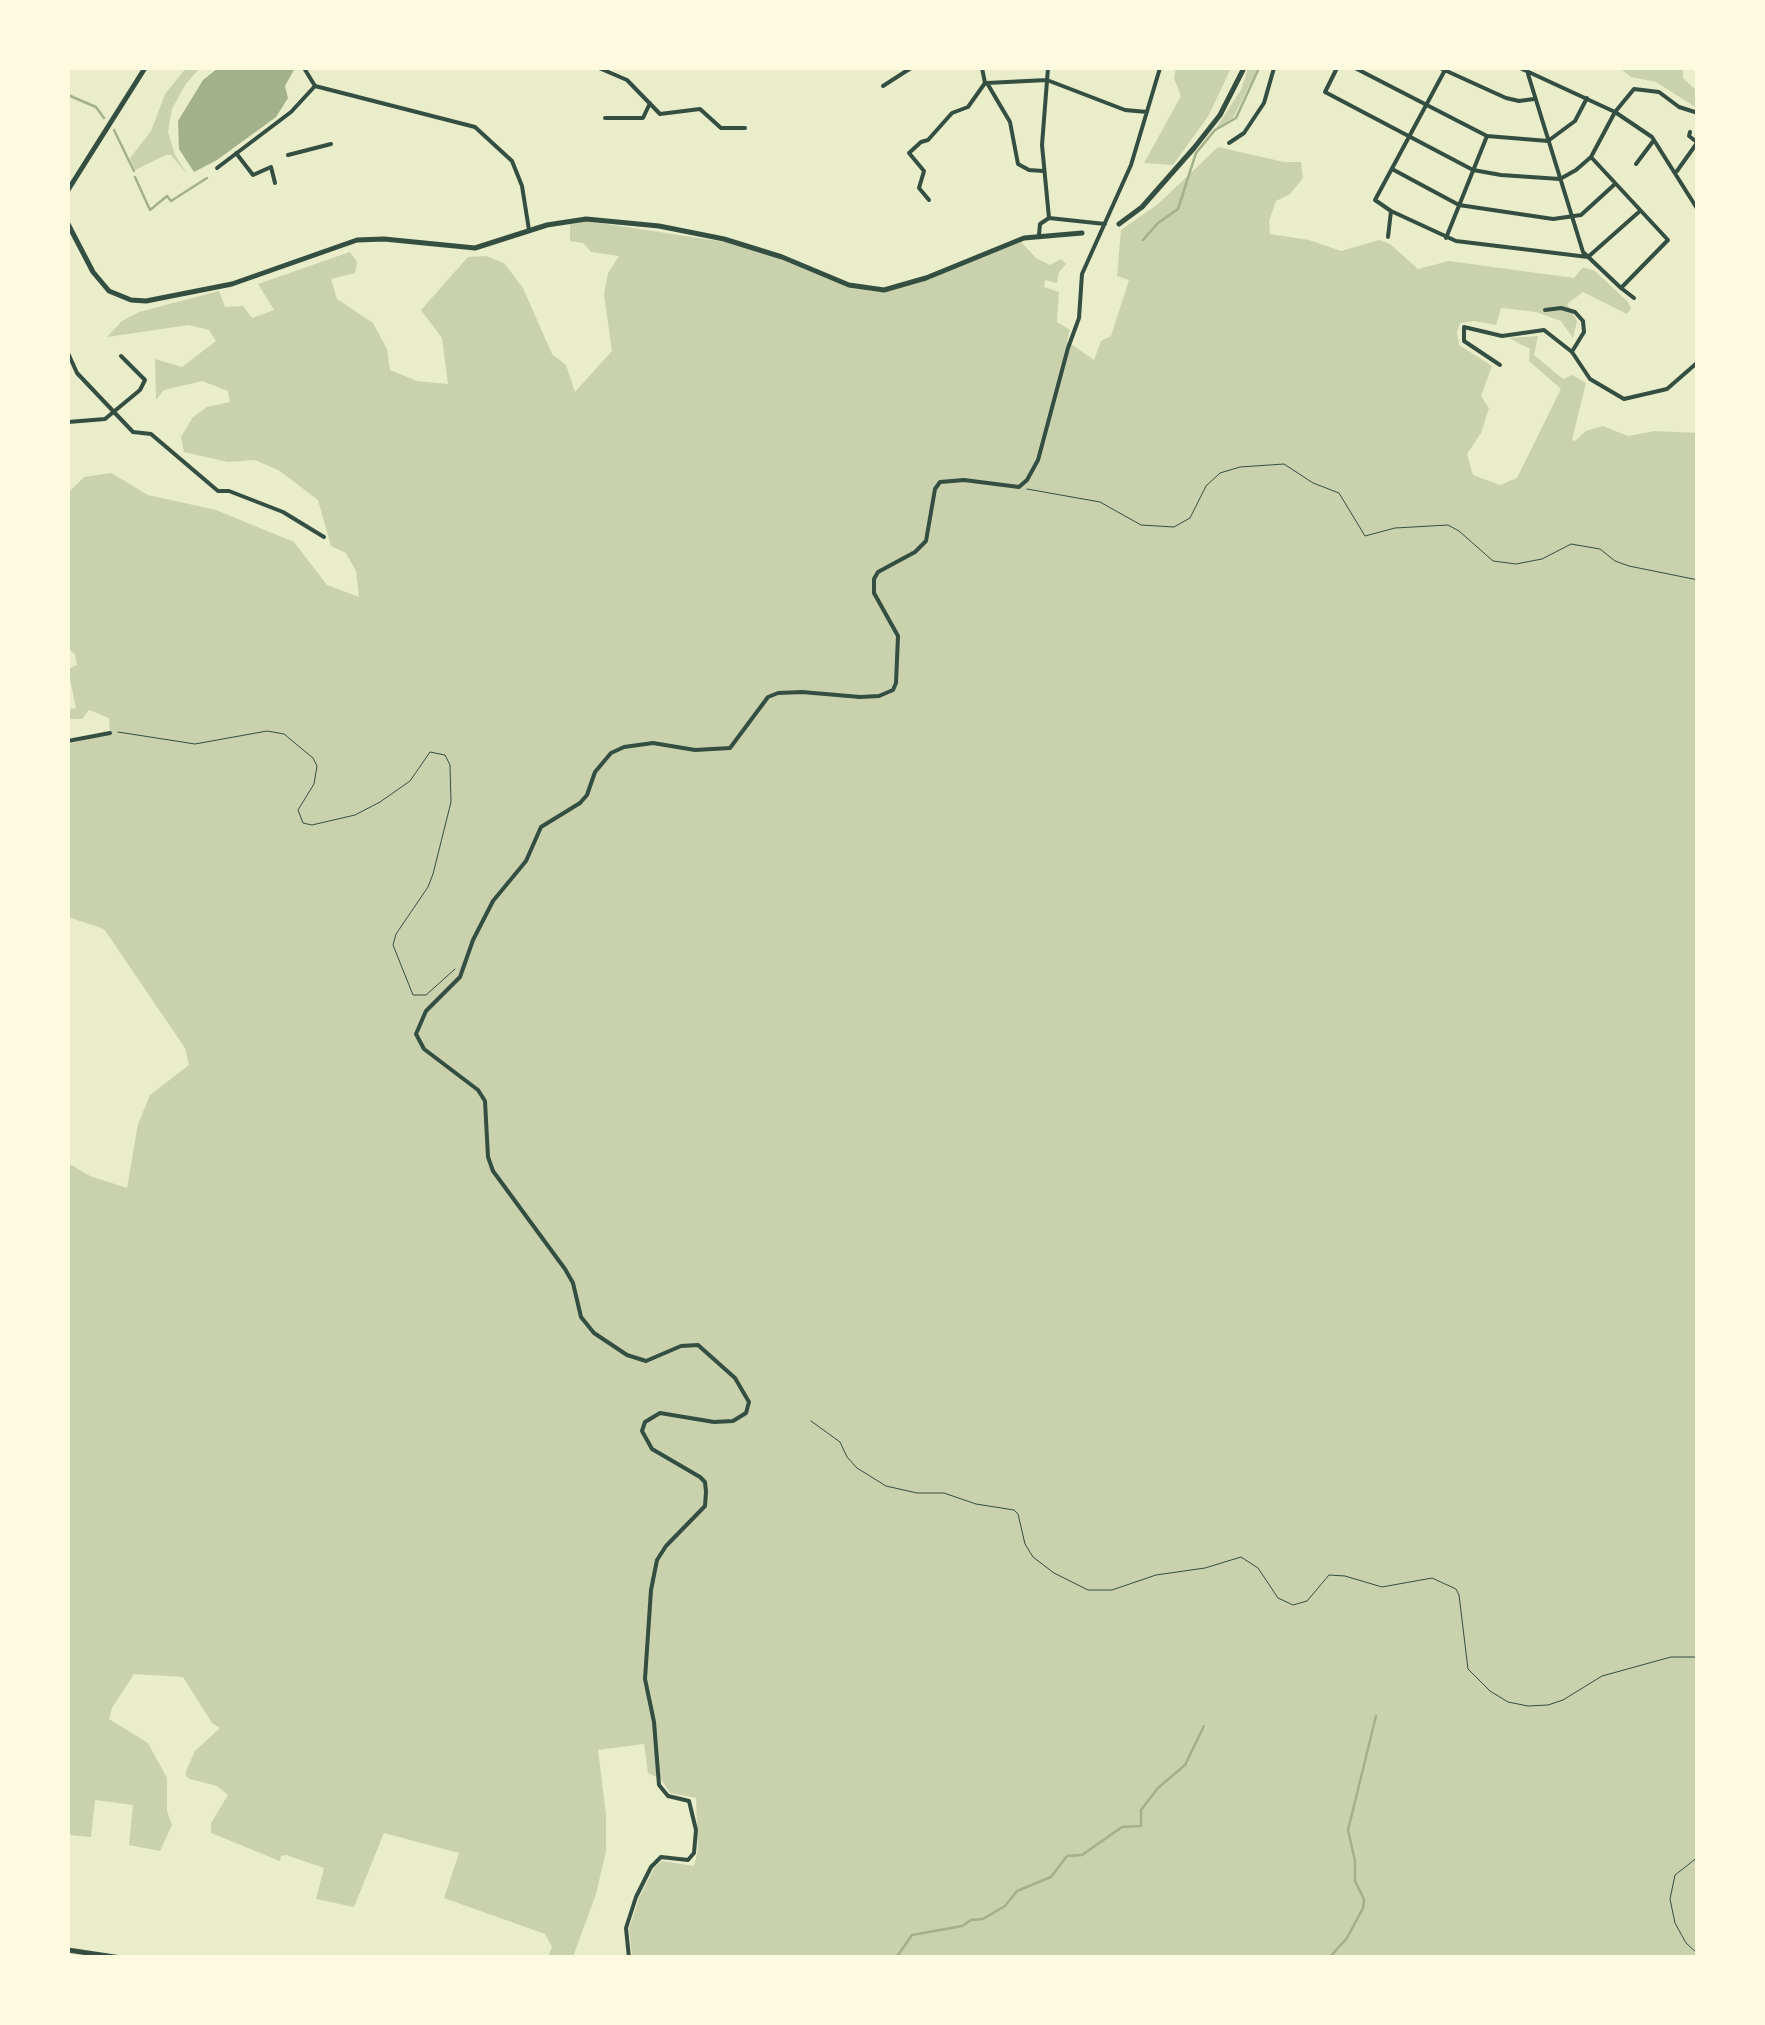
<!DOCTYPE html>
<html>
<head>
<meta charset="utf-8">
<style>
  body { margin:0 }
  #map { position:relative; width:1765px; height:2025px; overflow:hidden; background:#e9edc9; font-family:"PT Sans",sans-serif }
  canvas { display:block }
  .frame { position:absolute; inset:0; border:70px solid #fefae0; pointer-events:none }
</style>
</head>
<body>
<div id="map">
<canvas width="1765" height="2025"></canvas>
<div class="frame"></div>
</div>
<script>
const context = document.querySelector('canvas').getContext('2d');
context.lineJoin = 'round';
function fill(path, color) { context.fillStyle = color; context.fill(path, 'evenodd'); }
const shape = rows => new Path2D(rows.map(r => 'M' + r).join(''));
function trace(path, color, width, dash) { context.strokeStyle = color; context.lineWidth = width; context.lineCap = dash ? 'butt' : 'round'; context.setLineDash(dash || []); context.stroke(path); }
fill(shape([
  [186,68,200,68,185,85,172,109,168,132,175,155,187,174,171,155,166,155,135,170,130,158,151,131,165,94],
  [1176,68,1231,68,1209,115,1173,165,1144,163,1181,96,1174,78],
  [1248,68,1257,70,1233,118,1216,128,1241,90],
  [1620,68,1683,68,1683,78,1697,91,1697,108,1656,82,1631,77],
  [1218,147,1284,162,1301,162,1303,178,1290,194,1276,201,1269,221,1270,234,1309,240,1341,251,1379,240,1390,244,1418,269,1449,261,1574,278,1583,267,1595,271,1628,302,1631,308,1627,314,1583,292,1567,304,1577,321,1573,338,1561,321,1536,312,1501,308,1496,325,1474,321,1460,323,1457,332,1459,345,1492,366,1481,396,1489,408,1481,433,1467,454,1473,475,1500,485,1517,478,1561,389,1529,361,1530,349,1509,338,1538,336,1534,355,1563,379,1572,375,1586,383,1572,440,1575,441,1586,431,1603,426,1628,436,1655,431,1697,433,1697,1957,632,1957,629,1929,639,1898,654,1868,662,1861,694,1866,698,1849,696,1798,670,1793,661,1779,648,1773,644,1744,598,1750,606,1814,606,1851,596,1894,573,1957,548,1957,552,1947,545,1934,444,1898,459,1853,384,1833,354,1907,316,1899,324,1868,286,1855,281,1856,280,1861,211,1833,211,1823,228,1795,217,1786,190,1779,186,1776,186,1771,195,1751,220,1728,212,1723,183,1677,134,1674,112,1708,109,1719,148,1743,167,1778,167,1811,172,1825,160,1851,129,1845,133,1805,95,1800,91,1837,68,1835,68,1163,90,1176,127,1188,138,1124,150,1095,189,1065,185,1048,104,929,68,917,68,744,110,734,109,718,89,710,82,719,68,719,68,709,76,708,68,669,77,665,75,654,68,649,68,493,84,477,111,473,148,495,216,510,294,542,327,585,359,597,356,571,346,553,331,546,318,500,280,471,255,460,228,462,184,452,181,437,193,417,207,407,230,402,228,391,202,381,164,390,156,400,155,359,182,367,216,341,209,330,189,325,107,337,122,321,139,312,219,291,225,307,243,306,252,318,274,310,258,284,350,252,357,262,355,273,331,279,337,299,373,323,387,349,390,370,417,381,448,384,442,338,421,310,468,257,486,256,504,263,523,288,552,354,566,365,575,392,612,351,604,294,608,273,619,256,591,252,583,243,570,241,570,223,587,221,725,242,772,256,848,287,881,292,919,283,1021,242,1036,258,1050,265,1061,259,1066,264,1059,272,1057,283,1045,280,1044,287,1059,292,1057,322,1070,330,1067,341,1094,360,1101,341,1111,336,1129,280,1117,276,1121,230,1158,204]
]), '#cad2ad');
fill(shape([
  [218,68,295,68,285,86,288,98,276,117,217,160,194,172,179,149,178,121,203,80]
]), '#a3b18a');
trace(shape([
  [68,95,96,107,104,118],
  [114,130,134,171],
  [135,177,150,210,167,196,171,201,207,178],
  [1143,240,1158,223,1178,209,1196,153,1215,130,1236,118,1259,68],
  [896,1958,912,1935,962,1926,971,1920,983,1919,1005,1906,1017,1891,1051,1877,1067,1856,1082,1855,1122,1827,1141,1826,1141,1810,1158,1788,1185,1765,1204,1726],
  [1329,1958,1347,1938,1363,1908,1364,1899,1355,1881,1355,1861,1348,1830,1376,1716]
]), '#a3b18a', 2.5);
trace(shape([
  [1027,489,1100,502,1141,525,1174,527,1190,518,1206,486,1220,473,1240,467,1284,464,1313,483,1339,493,1365,536,1395,528,1448,525,1459,531,1493,561,1516,564,1542,559,1571,544,1600,549,1615,561,1629,566,1698,580],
  [118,732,195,744,267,731,284,734,313,758,317,766,314,784,298,810,303,823,312,825,355,815,380,802,410,781,430,752,445,755,450,765,451,802,433,874,428,887,396,934,393,945,413,995,426,995,455,969],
  [811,1421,840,1442,847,1457,857,1468,886,1486,917,1493,944,1493,976,1504,1014,1510,1018,1514,1025,1544,1033,1557,1054,1573,1088,1590,1112,1590,1156,1575,1205,1568,1241,1557,1258,1568,1278,1598,1293,1605,1307,1601,1329,1575,1345,1576,1382,1587,1432,1578,1456,1589,1459,1595,1468,1669,1490,1691,1508,1702,1528,1706,1548,1705,1563,1700,1602,1676,1671,1657,1698,1657],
  [1698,1857,1675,1875,1670,1899,1675,1923,1686,1943,1698,1954]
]), '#344e41', 1);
trace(shape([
  [304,68,315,86,475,127,512,161,522,186,529,230],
  [599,68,627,80,660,114,700,109,721,128,745,128],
  [1048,68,1042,145,1049,218],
  [1337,68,1325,92,1473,170,1501,175,1560,179,1576,170,1591,157,1615,112,1634,89,1659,92,1679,107,1698,113],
  [1355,68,1487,136,1548,141,1575,121,1587,98],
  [1440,68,1506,98,1519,101,1534,99],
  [1520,68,1615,112,1652,137,1698,210],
  [1445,70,1375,200,1391,211,1456,241,1588,257,1640,211],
  [1528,74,1583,252,1621,288,1668,240,1591,157],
  [987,83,1047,80,1125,110,1147,112],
  [987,83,1010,122,1018,164,1029,170,1043,171],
  [883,86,911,68],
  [605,118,643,118,650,103],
  [1690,132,1689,136,1698,143],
  [1229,143,1244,133,1264,103,1274,68],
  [236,153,253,175,271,167,275,183],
  [288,155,331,144],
  [1636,164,1654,140],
  [217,168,291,112,315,86],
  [1392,169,1459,205,1553,219,1581,215,1615,184],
  [1677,171,1697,143],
  [929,200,919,188,924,171,909,153,921,142,928,140,952,113,968,107,985,83,982,68],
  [1039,235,1040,224,1049,218,1105,224],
  [1388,237,1391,211],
  [1446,238,1487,136],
  [1621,288,1634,298],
  [1545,310,1561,308,1575,312,1583,321,1584,332,1573,350],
  [68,353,77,373,133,432,151,434,218,491,229,491,283,512,324,537],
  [1500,365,1464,341,1464,327,1502,336,1544,330,1572,352,1590,379,1624,399,1667,389,1698,362],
  [68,422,105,419,140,390,145,380,121,356],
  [68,741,110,733],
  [629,1958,626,1928,636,1897,651,1867,661,1857,688,1860,694,1853,696,1830,689,1801,668,1796,659,1785,654,1722,645,1679,651,1590,657,1560,666,1546,705,1506,706,1492,705,1482,700,1477,652,1449,642,1431,645,1422,660,1413,714,1422,733,1421,746,1413,749,1402,735,1378,698,1345,681,1346,646,1361,627,1355,594,1333,581,1317,573,1283,565,1269,493,1171,488,1157,485,1101,478,1090,424,1049,416,1034,426,1011,460,977,473,940,493,901,526,861,541,827,580,803,587,795,595,772,611,753,624,747,653,743,695,750,730,748,768,697,778,693,802,692,860,697,879,696,893,690,896,683,898,636,874,593,874,579,878,572,915,552,926,541,935,489,940,482,964,480,1019,487,1027,480,1038,460,1068,348,1079,318,1082,274,1131,165,1160,68]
]), '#344e41', 4);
trace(shape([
  [68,190,145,68],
  [68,224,93,272,109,291,131,300,146,301,232,284,357,240,384,239,475,248,547,225,586,219,659,226,724,239,782,257,849,285,884,290,926,278,1024,238,1082,233],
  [1119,224,1142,207,1194,148,1220,115,1244,68],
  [68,1950,121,1958]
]), '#344e41', 5);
</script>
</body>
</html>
